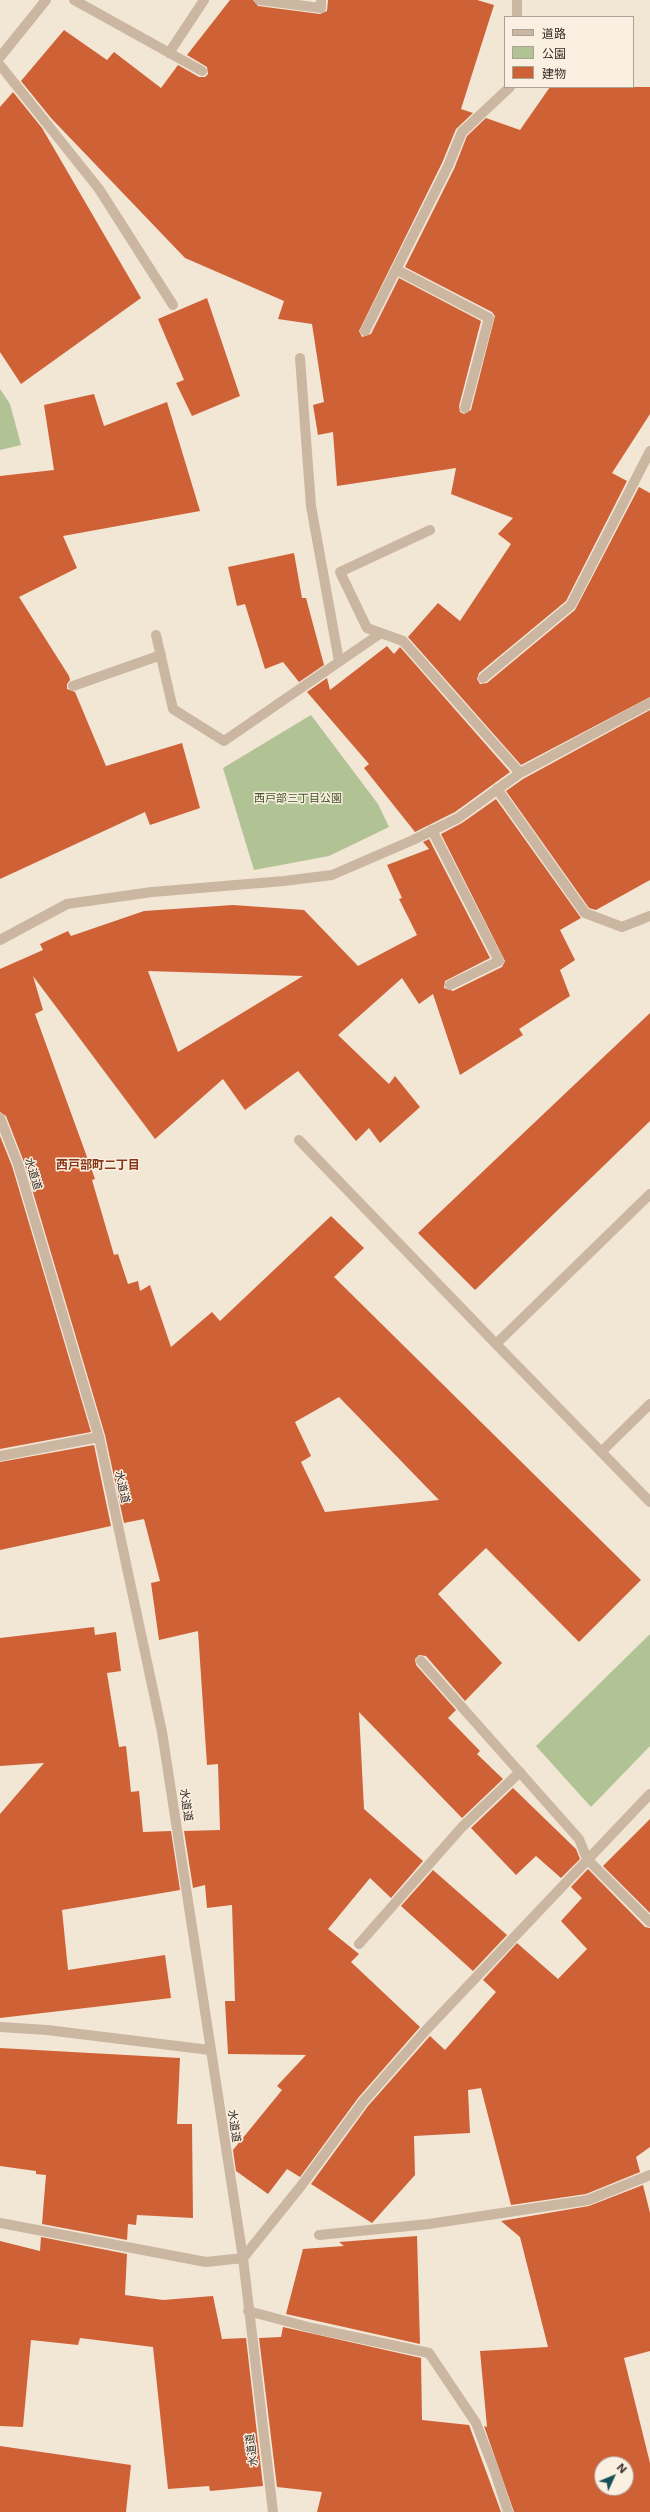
<!DOCTYPE html>
<html>
<head>
<meta charset="utf-8">
<style>
  body { margin:0 }
  #map { position:relative; width:650px; height:2512px; overflow:hidden; background:#f2e6d5; font-family:Inter,"Noto Sans JP",sans-serif }
  canvas { display:block }
  .legend { position:absolute; left:504px; top:16px; width:130px; height:72px; box-sizing:border-box; background:#faf0e2; border:1px solid #aba196; margin:0; padding:5px 7px; list-style:none; font-size:12px; color:#342a24 }
  .legend li { display:flex; align-items:center; gap:8px; height:20px }
  .legend b { width:20px; border:1px solid #aba196 }
  .north { position:absolute; left:594px; top:2456px; width:40px; height:40px; box-sizing:border-box; background:#faf0e2; border:1px solid #aba196; border-radius:50%; rotate:46deg; font-size:11px; font-weight:700; line-height:16px; text-align:center; color:#342a24 }
  .north::after { content:''; display:block; margin:auto; width:14px; height:18px; background:#175259; clip-path:polygon(50% 0,100% 100%,50% 72%,0 100%) }
</style>
</head>
<body>
<div id="map">
<canvas width="650" height="2512"></canvas>
<ul class="legend">
<li><b style="height:5px;background:#cbb6a1"></b>道路</li>
<li><b style="height:11px;background:#b1c295"></b>公園</li>
<li><b style="height:11px;background:#cf6137"></b>建物</li>
</ul>
<div class="north">N</div>
</div>
<script>
const context = document.querySelector('canvas').getContext('2d');
context.lineJoin = 'round';
function fill(path, color) { context.fillStyle = color; context.fill(path, 'evenodd'); }
const shape = rows => new Path2D(rows.map(r => 'M' + r).join(''));
function trace(path, color, width, dash) { context.strokeStyle = color; context.lineWidth = width; context.lineCap = dash ? 'butt' : 'round'; context.setLineDash(dash || []); context.stroke(path); }
function drawText(font, color, halo, rows, align = 'center') {
  context.font = font + ' Inter,"Noto Sans JP",sans-serif'; context.lineWidth = 3; context.setLineDash([]); context.textBaseline = 'middle'; context.strokeStyle = halo; context.fillStyle = color; for (const [text, x, y, turn = 0] of rows) {
    context.save(); context.translate(x, y); context.rotate((+turn || 0) * Math.PI / 180); context.textAlign = isNaN(turn) ? turn : align; if (halo) context.strokeText(text, 0, 0); context.fillText(text, 0, 0); context.restore();
  }
}
fill(shape([
  [0,389,10,404,21,445,0,450],
  [311,715,378,804,389,827,329,856,254,870,223,768],
  [650,1634,650,1746,591,1807,536,1746]
]), '#b1c295');
fill(shape([
  [230,0,253,0,258,6,320,14,327,11,328,0,477,0,494,5,461,109,473,113,456,129,442,163,359,331,362,337,371,334,399,278,481,321,459,406,460,412,464,414,471,410,495,316,492,312,405,267,454,169,467,136,486,118,520,130,550,87,650,87,650,414,612,473,627,481,566,601,479,673,477,679,480,684,487,683,575,610,639,487,650,493,650,697,521,765,408,637,438,603,460,621,511,544,498,534,513,518,451,494,456,468,337,486,333,432,318,435,313,405,324,402,312,324,278,319,284,301,185,258,51,118,21,81,64,30,107,60,114,52,161,88,178,65,199,77,205,77,208,74,207,67,187,55],
  [13,92,42,128,141,298,21,384,0,352,0,107],
  [207,298,240,396,192,416,176,383,184,380,158,319],
  [94,394,104,426,167,402,200,511,63,536,77,568,19,597,69,676,70,680,67,684,67,689,75,692,106,766,182,743,200,808,150,825,145,812,0,879,0,476,54,470,44,405],
  [294,553,302,598,306,598,324,665,299,682,283,662,265,669,245,604,237,606,228,567],
  [387,646,394,654,400,647,510,772,455,812,415,832,364,768,369,764,307,692,327,678,330,690],
  [650,710,650,880,596,910,589,908,506,791,523,779],
  [496,799,581,918,560,930,575,960,560,970,570,996,519,1029,523,1035,460,1075,433,994,419,1004,402,978,338,1035,389,1084,395,1076,420,1107,380,1143,369,1128,356,1141,298,1071,245,1110,223,1079,155,1139,33,976,43,1010,35,1014,95,1179,92,1180,114,1255,118,1254,128,1284,138,1281,140,1291,150,1285,171,1347,212,1312,220,1321,331,1216,364,1248,334,1277,641,1580,579,1642,486,1548,438,1594,502,1663,465,1701,426,1656,419,1655,415,1659,416,1665,456,1710,448,1718,480,1751,477,1754,503,1779,462,1818,359,1712,364,1809,423,1861,391,1898,370,1878,328,1929,359,1954,351,1962,420,2027,358,2098,300,2177,287,2169,268,2194,236,2171,233,2150,282,2090,277,2086,306,2055,228,2054,225,2001,235,2001,232,1905,207,1908,205,1885,193,1888,184,1831,220,1830,218,1764,207,1765,198,1631,159,1640,151,1583,160,1581,144,1519,124,1523,105,1435,24,1162,6,1116,0,1112,0,969,43,950,40,944,68,931,71,936,144,911,233,905,304,910,358,966,417,935,399,899,402,898,387,865,429,849,423,842,429,839,490,958,445,981,444,988,453,991,502,967,505,961,441,834,462,823],
  [148,971,303,976,178,1052],
  [339,1397,439,1500,325,1512,301,1462,311,1456,295,1422],
  [650,1013,650,1121,475,1290,418,1233],
  [0,1136,12,1166,91,1432,0,1449],
  [94,1445,111,1526,0,1550,0,1462],
  [94,1627,95,1635,116,1632,121,1671,107,1673,119,1747,126,1746,131,1792,139,1791,143,1832,171,1831,180,1890,62,1910,68,1970,165,1955,171,1998,0,2018,0,1814,44,1763,0,1766,0,1638],
  [513,1788,576,1849,580,1859,561,1878,536,1856,516,1875,471,1828],
  [650,1819,650,1913,603,1866],
  [588,1869,645,1927,650,1928,650,2147,636,2157,640,2172,586,2194,511,2205,481,2088,468,2090,470,2133,414,2136,415,2175,372,2223,311,2184,368,2106,430,2036,445,2050,496,1992,483,1980,517,1943,558,1979,587,1949,561,1921,582,1898,571,1887],
  [433,1870,507,1935,473,1971,401,1906],
  [0,2048,180,2058,177,2124,192,2124,193,2218,137,2215,136,2225,128,2224,127,2240,42,2224,46,2175,36,2174,36,2171,0,2166],
  [643,2185,650,2213,650,2351,624,2358,650,2463,650,2512,514,2512,484,2426,487,2427,480,2351,548,2347,520,2237,501,2221,589,2206],
  [602,2464,626,2464,626,2488,602,2488],
  [417,2236,420,2344,286,2314,303,2249,344,2246,339,2242],
  [41,2237,127,2254,125,2295,163,2300,213,2296,222,2339,246,2338,263,2486,210,2491,209,2486,168,2489,153,2347,80,2338,78,2345,31,2340,23,2427,0,2426,0,2241,40,2251],
  [283,2327,421,2358,422,2420,469,2425,501,2512,317,2512,322,2492,277,2487,259,2338,281,2337],
  [0,2446,131,2465,126,2512,0,2512]
]), '#cf6137');
trace(shape([
  [74,0,202,71],
  [259,0,321,8,321,0],
  [517,0,517,17],
  [169,53,204,0],
  [0,57,46,0],
  [0,65,99,189,173,305],
  [397,270,489,318,465,408],
  [365,331,448,166,462,132,510,87],
  [300,358,311,506,339,661],
  [483,678,571,605,650,451],
  [73,686,161,655],
  [497,789,585,913,622,927,650,916],
  [432,830,499,961,450,985],
  [299,1140,496,1344],
  [650,1194,496,1344,650,1502],
  [601,1452,650,1404],
  [0,1456,99,1437],
  [359,1944,462,1827,520,1772],
  [0,2027,47,2030,210,2050],
  [248,2311,312,2328,429,2353,476,2423,495,2472,508,2512]
]), '#cbb6a1', 10);
trace(shape([
  [430,530,340,572,367,628,403,641,520,773],
  [156,635,173,709,224,741,381,633],
  [0,940,67,904,152,892,284,881,332,875,413,840,458,818,520,773,650,703],
  [0,1118,18,1164,99,1437,162,1732,243,2258,273,2512],
  [421,1661,579,1839,587,1859,650,1922],
  [0,2223,206,2262,243,2258,301,2186,363,2102,427,2029,650,1794],
  [319,2235,429,2224,588,2200,650,2175]
]), '#cbb6a1', 10);
drawText('11px', '#425426', '#faf0e2', [
  ["西戸部三丁目公園",298,799]
]);
drawText('11px', '#342a24', '#faf0e2', [
  ["水道道",33,1174,73],
  ["水道道",122,1487,78],
  ["水道道",186,1805,81],
  ["水道道",234,2126,81],
  ["水道道",252,2450,-97]
]);
drawText('bold 12px', '#893718', '#faf0e2', [
  ["西戸部町二丁目",98,1165]
]);
</script>
</body>
</html>
